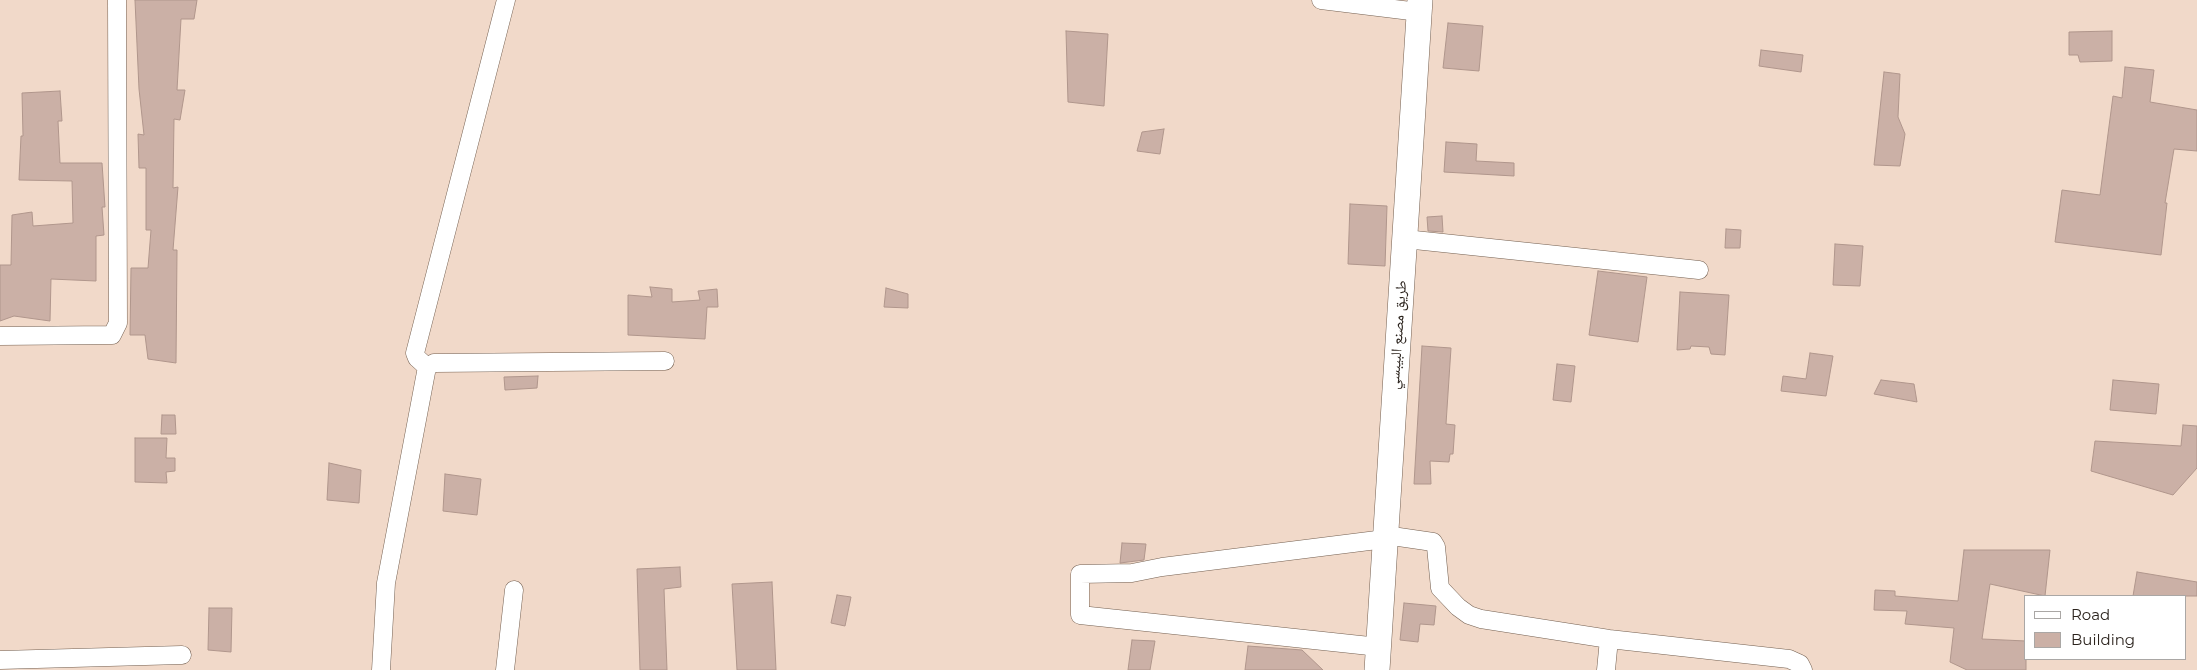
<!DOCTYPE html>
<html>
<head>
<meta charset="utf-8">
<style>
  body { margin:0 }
  #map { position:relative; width:2197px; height:670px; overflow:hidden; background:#f1d9c9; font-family:Montserrat,sans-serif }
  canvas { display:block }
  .legend { position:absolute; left:2024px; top:595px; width:162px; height:65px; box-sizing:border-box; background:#fff; border:1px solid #aaa7a5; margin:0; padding:6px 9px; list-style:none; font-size:15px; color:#2b231d }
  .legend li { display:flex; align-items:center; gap:10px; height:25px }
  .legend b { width:25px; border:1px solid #aaa7a5 }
</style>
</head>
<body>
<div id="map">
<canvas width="2197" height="670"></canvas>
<ul class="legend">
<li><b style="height:6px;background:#fff"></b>Road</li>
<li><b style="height:14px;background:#cbb0a6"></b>Building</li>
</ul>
</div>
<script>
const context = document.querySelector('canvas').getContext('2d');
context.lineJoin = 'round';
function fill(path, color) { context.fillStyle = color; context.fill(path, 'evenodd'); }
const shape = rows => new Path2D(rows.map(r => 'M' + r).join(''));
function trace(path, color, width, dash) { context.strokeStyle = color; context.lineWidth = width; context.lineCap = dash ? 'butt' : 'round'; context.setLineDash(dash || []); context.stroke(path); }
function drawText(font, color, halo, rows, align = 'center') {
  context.font = font + ' Montserrat,"Noto Naskh Arabic",sans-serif'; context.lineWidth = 4; context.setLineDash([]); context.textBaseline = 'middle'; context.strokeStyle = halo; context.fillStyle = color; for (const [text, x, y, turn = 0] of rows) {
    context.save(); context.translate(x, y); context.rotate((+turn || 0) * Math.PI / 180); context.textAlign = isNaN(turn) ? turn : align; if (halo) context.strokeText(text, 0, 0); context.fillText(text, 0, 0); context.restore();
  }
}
const building = shape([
  [135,0,197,0,194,19,181,19,177,90,185,90,180,120,174,119,173,188,178,187,173,250,177,250,176,363,148,359,145,335,130,335,131,268,148,268,151,230,146,230,146,168,139,168,138,134,144,135,139,89,135,0],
  [1448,23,1483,26,1479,71,1443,68,1448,23],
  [1066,31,1108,34,1104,106,1068,102,1066,31],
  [2112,31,2112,61,2080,62,2078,55,2069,55,2069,32,2112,31],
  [1761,50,1803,55,1801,72,1759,66,1761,50],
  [2125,67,2154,70,2150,102,2197,110,2197,151,2174,149,2165,203,2167,203,2161,255,2055,242,2062,190,2100,195,2113,96,2122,98,2125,67],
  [1884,72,1900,74,1898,117,1905,134,1900,166,1874,165,1884,72],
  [60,91,62,121,58,121,60,163,102,163,105,207,102,207,104,235,96,236,96,281,51,279,50,321,14,316,0,321,0,265,11,265,12,215,32,212,33,226,73,223,72,181,19,180,21,136,23,136,22,93,60,91],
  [1164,129,1160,154,1137,151,1142,132,1164,129],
  [1446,142,1477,144,1476,161,1514,163,1514,176,1444,172,1446,142],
  [1350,204,1387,206,1385,266,1348,264,1350,204],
  [1442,216,1443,232,1428,231,1427,217,1442,216],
  [1726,229,1741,230,1740,248,1725,248,1726,229],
  [1835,244,1863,246,1860,286,1833,285,1835,244],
  [1598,271,1647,277,1638,342,1589,335,1598,271],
  [650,287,672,289,672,302,700,300,698,291,717,289,718,307,707,307,705,339,628,335,628,295,652,297,650,287],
  [886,288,908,294,908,308,884,307,886,288],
  [1680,292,1729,295,1725,355,1711,354,1709,347,1691,346,1690,349,1677,350,1680,292],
  [1422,346,1451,348,1446,424,1455,425,1453,454,1450,454,1449,462,1430,461,1431,484,1414,484,1422,346],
  [1810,353,1833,356,1826,396,1781,391,1783,376,1806,379,1810,353],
  [1557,364,1575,366,1571,402,1553,400,1557,364],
  [538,376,537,388,505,390,504,377,538,376],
  [1881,380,1914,384,1917,402,1874,394,1881,380],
  [2113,380,2159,384,2156,414,2110,410,2113,380],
  [162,415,175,415,176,434,161,434,162,415],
  [2183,425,2197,426,2197,468,2173,495,2091,471,2095,441,2181,446,2183,425],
  [135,438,167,438,166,458,175,458,175,471,166,472,167,483,135,482,135,438],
  [329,463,361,470,359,503,327,500,329,463],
  [445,474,481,479,477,515,443,511,445,474],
  [1122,543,1146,544,1144,560,1120,563,1122,543],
  [1964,550,2050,550,2045,596,1990,584,1982,639,2026,641,2026,670,1967,670,1950,662,1954,628,1905,624,1907,611,1874,610,1875,590,1895,591,1895,596,1958,601,1964,550],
  [680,567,681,587,664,589,667,670,640,670,637,569,680,567],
  [2137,572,2197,582,2197,596,2133,596,2137,572],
  [772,582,776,670,737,670,732,584,772,582],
  [837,595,851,597,845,626,831,623,837,595],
  [1404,603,1436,606,1434,625,1420,624,1418,642,1400,640,1404,603],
  [209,608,232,608,231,652,208,650,209,608],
  [1132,640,1155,641,1150,670,1128,670,1132,640],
  [1248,646,1302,650,1323,670,1245,670,1248,646]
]);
fill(building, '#cbb0a6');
trace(building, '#b0968c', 1);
const minor = shape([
  [1321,0,1419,12],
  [1405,239,1699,270],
  [0,336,112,335,118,323,117,0],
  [427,367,417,358,415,353,506,0],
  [1385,535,1433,542,1436,547,1440,588,1458,607,1469,615,1481,619,1609,639,1789,659,1800,664,1803,670],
  [1379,647,1080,615,1080,574,1132,573,1162,567,1385,539],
  [0,660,182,655],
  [381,670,386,583,427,367,434,363,665,361],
  [505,670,514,590],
  [1606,670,1609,639]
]);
const secondary = shape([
  [1377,670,1420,0]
]);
trace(minor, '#746051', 19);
trace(secondary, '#746051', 26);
trace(minor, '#fff', 18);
trace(secondary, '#fff', 25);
drawText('15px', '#2b231d', '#fff', [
  ["طريق مصنع البيبسي",1398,335,-86]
]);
</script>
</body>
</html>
